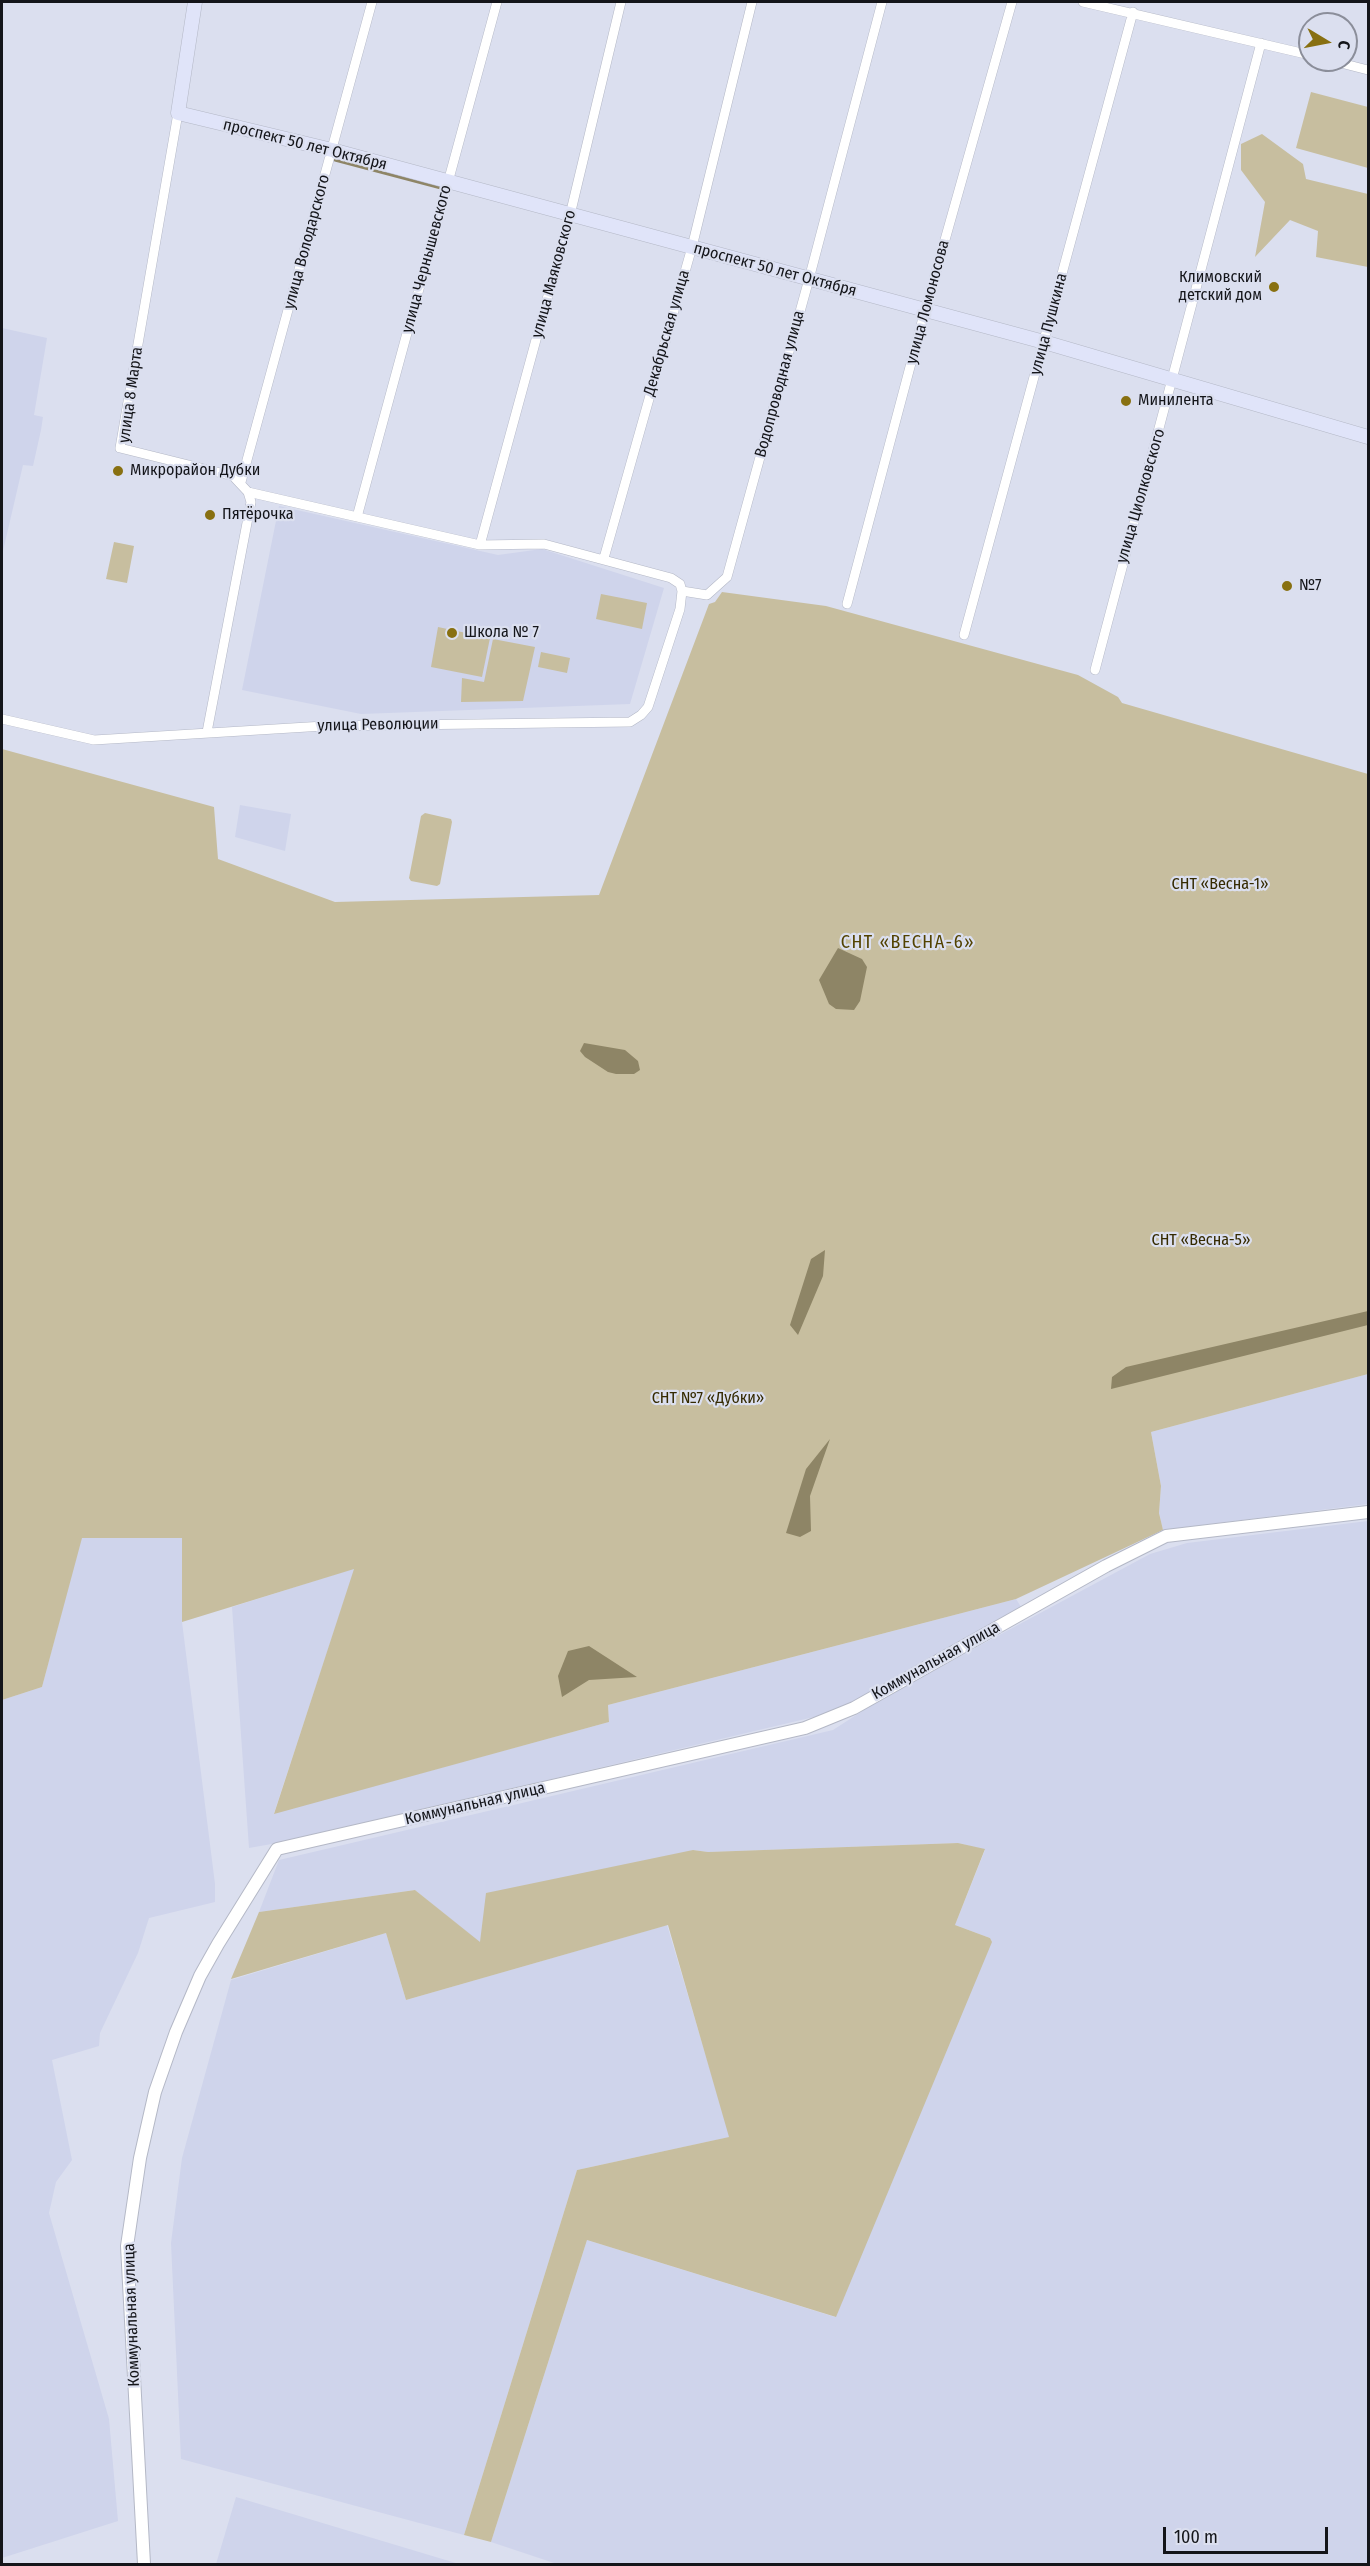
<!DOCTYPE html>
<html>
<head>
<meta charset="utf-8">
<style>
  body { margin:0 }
  #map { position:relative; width:1370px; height:2566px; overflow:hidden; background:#dbdfef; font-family:"Fira Sans Condensed",sans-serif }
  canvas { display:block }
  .frame { position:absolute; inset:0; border:3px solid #14151a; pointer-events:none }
  .north { position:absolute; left:1298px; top:12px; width:60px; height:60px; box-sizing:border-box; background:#dbdfef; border:2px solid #8b8e9a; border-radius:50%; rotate:100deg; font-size:16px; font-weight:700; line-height:24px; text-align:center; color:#14151a }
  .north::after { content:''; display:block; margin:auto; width:21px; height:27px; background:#887011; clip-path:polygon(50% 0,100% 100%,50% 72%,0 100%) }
  .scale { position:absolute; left:1163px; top:2527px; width:165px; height:27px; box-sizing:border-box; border:3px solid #14151a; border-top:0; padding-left:8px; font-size:18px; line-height:21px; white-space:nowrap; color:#14151a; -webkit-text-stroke:4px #dbdfef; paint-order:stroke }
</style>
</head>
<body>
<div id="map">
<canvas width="1370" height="2566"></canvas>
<div class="frame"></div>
<div class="north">С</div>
<div class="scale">100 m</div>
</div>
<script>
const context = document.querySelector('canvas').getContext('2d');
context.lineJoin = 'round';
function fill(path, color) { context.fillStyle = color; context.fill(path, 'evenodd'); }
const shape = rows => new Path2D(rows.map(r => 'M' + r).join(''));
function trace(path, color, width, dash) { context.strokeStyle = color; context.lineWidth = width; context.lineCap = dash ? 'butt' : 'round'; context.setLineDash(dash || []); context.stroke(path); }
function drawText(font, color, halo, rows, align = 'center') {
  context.font = font + ' "Fira Sans Condensed",sans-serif'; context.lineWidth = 4.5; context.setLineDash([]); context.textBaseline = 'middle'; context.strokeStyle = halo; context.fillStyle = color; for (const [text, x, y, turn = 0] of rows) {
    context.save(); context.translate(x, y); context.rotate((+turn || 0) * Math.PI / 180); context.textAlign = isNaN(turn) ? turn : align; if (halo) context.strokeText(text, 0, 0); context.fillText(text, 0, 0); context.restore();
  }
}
fill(shape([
  [2,328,47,338,34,415,43,417,41,430,33,466,23,465,3,551],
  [279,506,498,555,542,549,664,588,630,704,361,714,242,690],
  [240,805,291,814,285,851,235,837],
  [1368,1374,1368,1504,1163,1530,1159,1513,1161,1486,1151,1432],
  [1368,1521,1368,2564,557,2564,491,2542,587,2240,835,2317,990,1938,955,1925,985,1850,958,1843,708,1852,693,1850,480,1943,415,1890,259,1912,279,1860,833,1730,884,1697,1150,1554,1187,1543],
  [182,1537,182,1622,215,1884,215,1902,149,1918,138,1953,100,2033,99,2046,52,2060,72,2160,56,2182,49,2213,109,2419,118,2521,2,2558,2,1700,42,1687,81,1538],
  [355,1568,274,1813,609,1722,608,1705,1016,1599,1023,1610,835,1712,294,1840,249,1848,232,1607],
  [667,1925,730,2137,577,2170,464,2535,181,2459,171,2243,182,2158,231,1980,386,1933,406,2000],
  [236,2497,459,2564,216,2564]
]), '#cfd4eb');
fill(shape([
  [1311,92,1368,107,1368,168,1296,148],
  [1262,134,1303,164,1306,179,1368,194,1368,267,1316,257,1318,231,1290,220,1255,257,1265,202,1241,170,1241,144],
  [114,542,134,546,127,583,106,579],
  [722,592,826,606,1078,675,1118,697,1122,703,1368,774,1368,1374,1151,1432,1161,1486,1159,1513,1163,1530,1016,1599,608,1705,609,1722,274,1814,354,1569,182,1622,182,1538,82,1538,42,1687,2,1700,2,749,214,807,218,859,335,902,599,895,709,604,715,602],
  [601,594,647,603,642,629,596,619],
  [438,627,490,638,482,677,431,667],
  [493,639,535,647,523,701,461,702,462,678,484,682],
  [541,652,570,658,567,673,538,667],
  [425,813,451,819,452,822,440,884,437,886,411,881,409,878,421,816],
  [958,1843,985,1849,955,1925,990,1938,992,1942,836,2317,587,2240,491,2542,464,2535,577,2170,729,2137,668,1925,406,2000,386,1933,231,1979,259,1912,415,1890,480,1942,486,1893,693,1850,708,1852]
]), '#c7be9f');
fill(shape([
  [838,948,862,959,867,967,860,1001,854,1010,836,1009,829,1004,819,980],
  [584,1043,625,1050,638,1061,640,1070,634,1074,616,1074,608,1072,585,1057,580,1051],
  [825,1250,823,1276,798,1335,790,1325,811,1259],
  [1368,1311,1368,1325,1111,1389,1112,1377,1126,1367],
  [830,1439,810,1496,811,1531,800,1537,786,1533,806,1469],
  [589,1646,637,1677,589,1680,562,1697,558,1676,568,1651]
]), '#8e8566');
trace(shape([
  [335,160,441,188]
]), '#8e8566', 3);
const minor = shape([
  [1083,2,1310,55],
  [1329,60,1368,70],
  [178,113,120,448,233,476,248,492,251,502,207,732],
  [241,482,372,2],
  [357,517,497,2],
  [480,545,570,215,621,2],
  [604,558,692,247,752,2],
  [682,591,707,595,727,577,809,279,882,2],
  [847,604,923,318,1012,2],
  [964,635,1133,12],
  [1095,670,1261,43],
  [2,719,94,740,324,726,630,722,641,715,648,707,680,609,682,591,680,584,671,578,544,544,480,545,248,492]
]);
const tertiary = shape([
  [144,2564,127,2246,140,2158,155,2092,176,2032,200,1976,218,1944,277,1849,805,1728,854,1708,1106,1566,1166,1536,1368,1512]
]);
const secondary = shape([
  [195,2,178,113,332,150,1044,342,1368,437]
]);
trace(minor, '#b4b8c6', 10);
trace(tertiary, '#b4b8c6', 14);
trace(secondary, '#b4b8c6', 15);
trace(minor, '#fff', 9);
trace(tertiary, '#fff', 12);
trace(secondary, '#e0e4f9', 14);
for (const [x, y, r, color] of [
  [1274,287,6,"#887011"],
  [1126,401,6,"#887011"],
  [118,471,6,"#887011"],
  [210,515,6,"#887011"],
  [1287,586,6,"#887011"],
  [452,633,6,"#887011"]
]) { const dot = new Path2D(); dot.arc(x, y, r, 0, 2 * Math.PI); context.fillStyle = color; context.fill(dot); trace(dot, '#dbdfef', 2); }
drawText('16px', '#14151a', '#dbdfef', [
  ["проспект 50 лет Октября",305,145,14],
  ["улица Володарского",307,242,-75],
  ["улица Чернышевского",427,259,-75],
  ["проспект 50 лет Октября",775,270,15],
  ["улица Маяковского",554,274,-75],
  ["улица Ломоносова",928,302,-75],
  ["улица Пушкина",1049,324,-75],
  ["Декабрьская улица",667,333,-74],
  ["Водопроводная улица",780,384,-75],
  ["улица 8 Марта",131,395,-82],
  ["улица Циолковского",1141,496,-74],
  ["улица Революции",378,725,-1],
  ["Коммунальная улица",936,1661,-29],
  ["Коммунальная улица",475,1804,-13],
  ["Коммунальная улица",132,2315,-92]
]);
drawText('16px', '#14151a', '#dbdfef', [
  ["Климовский",1262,278,"right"],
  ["детский дом",1262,296,"right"],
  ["Минилента",1138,401],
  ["Микрорайон Дубки",130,471],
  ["Пятёрочка",222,515],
  ["№7",1299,586],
  ["Школа № 7",464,633]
], 'left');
drawText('16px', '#352a00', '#dbdfef', [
  ["СНТ «Весна-1»",1220,885],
  ["СНТ «Весна-5»",1201,1241],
  ["СНТ №7 «Дубки»",708,1399]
]);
context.letterSpacing = '1.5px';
drawText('18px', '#524200', '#dbdfef', [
  ["СНТ «ВЕСНА-6»",908,943]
]);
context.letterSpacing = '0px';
</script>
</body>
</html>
